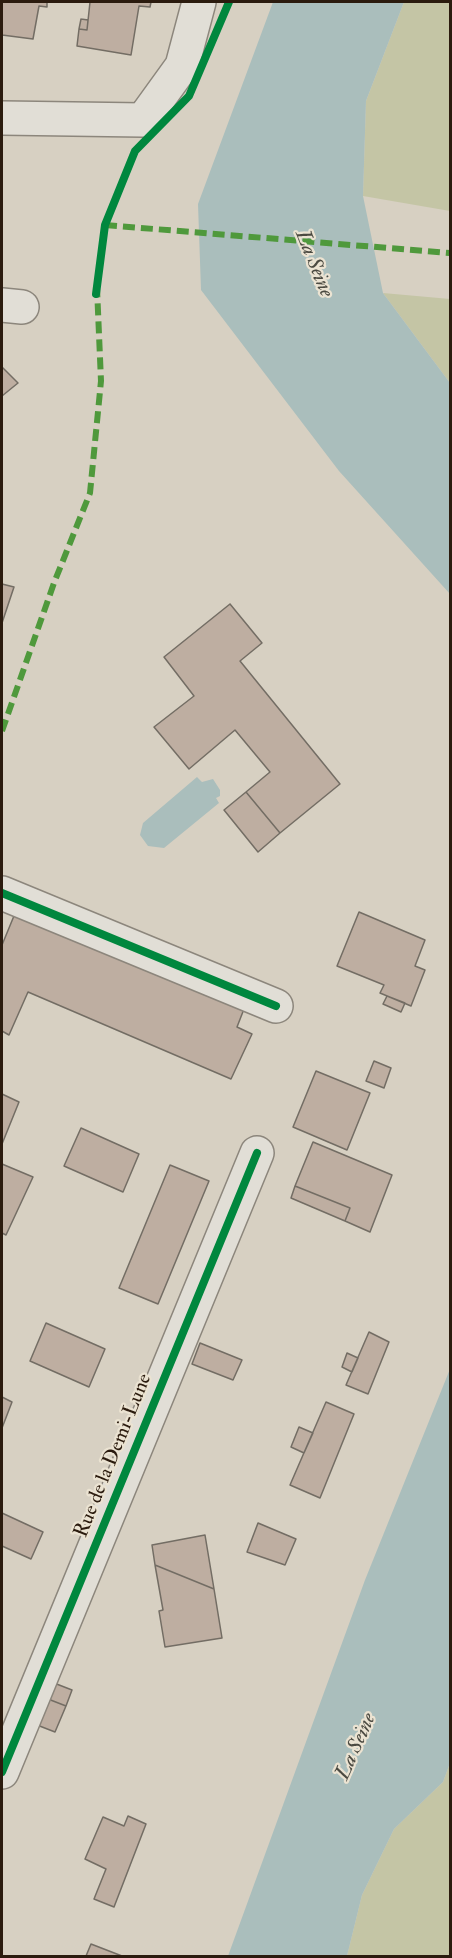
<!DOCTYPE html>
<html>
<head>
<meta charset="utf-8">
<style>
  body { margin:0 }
  #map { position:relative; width:452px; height:1958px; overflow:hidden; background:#d7d0c2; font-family:"IM FELL Double Pica",serif }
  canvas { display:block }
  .frame { position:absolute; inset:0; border:3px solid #2b1b0e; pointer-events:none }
</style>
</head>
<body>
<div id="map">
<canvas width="452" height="1958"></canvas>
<div class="frame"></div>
</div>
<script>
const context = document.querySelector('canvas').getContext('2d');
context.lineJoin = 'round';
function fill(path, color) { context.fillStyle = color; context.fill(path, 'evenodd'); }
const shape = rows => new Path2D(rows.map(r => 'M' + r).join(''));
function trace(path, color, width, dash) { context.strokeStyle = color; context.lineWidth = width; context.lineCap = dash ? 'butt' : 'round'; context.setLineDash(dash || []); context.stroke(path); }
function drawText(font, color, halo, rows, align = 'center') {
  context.font = font + ' "IM FELL Double Pica",serif'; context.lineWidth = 4.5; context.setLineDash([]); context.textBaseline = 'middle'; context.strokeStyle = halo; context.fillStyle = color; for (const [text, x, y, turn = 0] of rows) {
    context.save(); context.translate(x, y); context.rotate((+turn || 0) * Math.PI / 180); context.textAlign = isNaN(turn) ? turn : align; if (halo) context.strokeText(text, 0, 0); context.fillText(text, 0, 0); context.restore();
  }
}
fill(shape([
  [404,2,450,2,450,211,363,196,366,101],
  [383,293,450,299,450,383],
  [450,1763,450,1956,347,1956,362,1895,394,1829,443,1782]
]), '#c4c5a5');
fill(shape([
  [273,2,404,2,366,101,363,196,383,293,450,383,450,594,339,471,201,290,198,204],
  [197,777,202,782,213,779,220,790,220,796,216,798,219,803,164,848,148,846,140,835,143,823],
  [450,1369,450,1763,443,1782,394,1829,362,1895,347,1956,228,1956,365,1580]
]), '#aabebc');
const building = shape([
  [2,2,47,2,47,7,39,6,33,39,2,35,2,2],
  [90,2,151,2,150,7,139,6,131,55,77,46,79,29,87,30,90,2],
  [81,19,88,20,87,30,79,29,81,19],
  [2,367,18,383,2,396,2,367],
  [2,584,14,587,2,623,2,584],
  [230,604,262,643,240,661,340,784,280,833,246,792,270,772,235,730,189,769,154,727,194,696,164,657,230,604],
  [246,792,280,833,258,852,224,810,246,792],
  [16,911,244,1009,237,1027,252,1034,231,1079,28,992,9,1035,2,1031,2,945,16,911],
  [359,912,425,940,415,966,425,970,411,1006,380,993,384,985,337,966,359,912],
  [387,996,405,1003,401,1012,383,1004,387,996],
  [374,1061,391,1068,384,1088,366,1081,374,1061],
  [316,1071,370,1093,347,1150,293,1127,316,1071],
  [2,1094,19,1102,2,1144,2,1094],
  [81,1128,139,1154,123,1192,64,1166,81,1128],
  [313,1142,392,1175,370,1232,345,1221,350,1208,295,1186,313,1142],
  [2,1164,33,1177,6,1235,2,1233,2,1164],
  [170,1165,209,1181,158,1304,119,1288,170,1165],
  [295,1186,350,1208,345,1221,291,1198,295,1186],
  [46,1323,105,1349,89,1387,30,1361,46,1323],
  [369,1332,389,1342,368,1394,346,1385,369,1332],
  [200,1343,242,1360,233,1380,192,1364,200,1343],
  [347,1353,358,1358,352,1372,342,1367,347,1353],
  [2,1397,12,1402,2,1428,2,1397],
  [326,1402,354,1414,320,1498,290,1485,326,1402],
  [299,1427,313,1433,304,1453,291,1447,299,1427],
  [2,1513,43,1532,31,1559,2,1546,2,1513],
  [258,1523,296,1539,285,1565,247,1552,258,1523],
  [205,1535,214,1589,155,1565,152,1545,205,1535],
  [155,1565,214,1589,222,1638,165,1647,159,1611,163,1610,155,1565],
  [54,1683,72,1690,66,1706,48,1699,54,1683],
  [48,1699,66,1706,55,1732,37,1725,48,1699],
  [128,1816,146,1824,114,1907,94,1899,106,1869,85,1859,103,1817,124,1826,128,1816],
  [91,1944,122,1956,86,1956,91,1944]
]);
fill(building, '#beaea1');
trace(building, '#736d64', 1.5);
const minor = shape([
  [2,118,143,120,182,66,199,2],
  [2,305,22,307],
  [2,893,276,1006],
  [2,1772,257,1153]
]);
trace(minor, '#8c867c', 36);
trace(minor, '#e1ded6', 33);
trace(shape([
  [105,225,450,253],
  [2,731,54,583,90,493,101,381,97,288]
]), '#4f993c', 6, [12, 6]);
trace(shape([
  [96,294,105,225,135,151,189,96,229,2],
  [2,893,276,1006],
  [2,1772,257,1153]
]), '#00873e', 8);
drawText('20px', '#2b1b0e', '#ebe3d2', [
  ["Rue de la Demi-Lune",114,1456,-68]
]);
drawText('italic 21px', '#4b4a41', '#ebe3d2', [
  ["La Seine",313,264,68],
  ["La Seine",357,1747,-66]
]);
</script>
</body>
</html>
